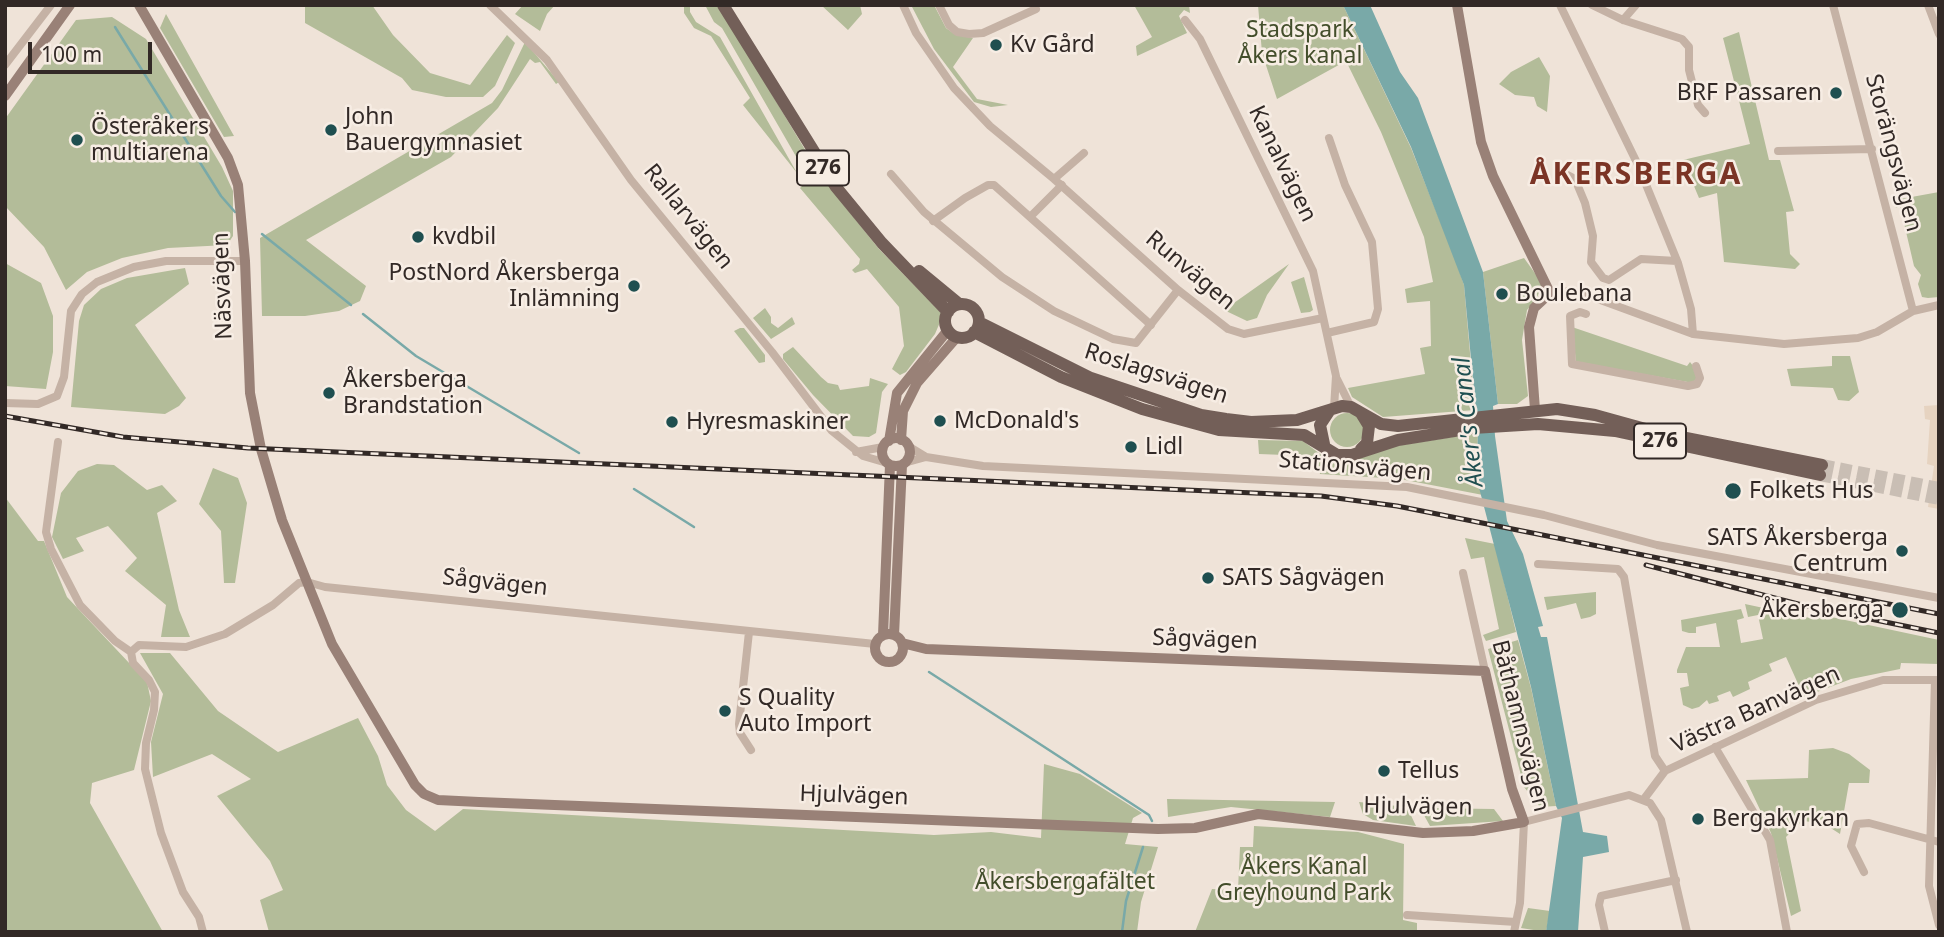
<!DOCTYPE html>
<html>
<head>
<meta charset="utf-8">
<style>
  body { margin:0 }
  #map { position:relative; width:1944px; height:937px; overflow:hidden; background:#efe3d8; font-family:"Noto Sans",sans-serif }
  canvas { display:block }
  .frame { position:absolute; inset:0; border:7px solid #322926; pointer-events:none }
  .scale { position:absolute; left:28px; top:42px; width:124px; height:32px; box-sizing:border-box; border:4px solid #322926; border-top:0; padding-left:9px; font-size:21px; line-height:24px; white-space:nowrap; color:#322926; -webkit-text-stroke:5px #f7ede4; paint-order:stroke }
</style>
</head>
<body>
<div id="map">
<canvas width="1944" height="937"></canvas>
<div class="frame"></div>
<div class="scale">100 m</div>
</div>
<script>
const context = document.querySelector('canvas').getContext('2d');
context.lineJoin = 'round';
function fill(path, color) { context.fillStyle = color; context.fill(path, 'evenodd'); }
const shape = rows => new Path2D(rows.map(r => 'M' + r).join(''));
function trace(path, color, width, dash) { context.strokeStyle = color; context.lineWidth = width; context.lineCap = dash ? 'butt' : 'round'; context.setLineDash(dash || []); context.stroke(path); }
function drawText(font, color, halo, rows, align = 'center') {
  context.font = font + ' "Noto Sans",sans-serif'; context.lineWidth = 5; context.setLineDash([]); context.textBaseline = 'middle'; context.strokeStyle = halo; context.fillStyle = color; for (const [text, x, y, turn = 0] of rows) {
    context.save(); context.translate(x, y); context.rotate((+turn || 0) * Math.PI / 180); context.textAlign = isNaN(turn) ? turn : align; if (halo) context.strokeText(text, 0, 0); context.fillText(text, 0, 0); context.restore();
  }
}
fill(shape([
  [305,5,372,5,393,35,430,73,470,85,507,35,515,43,495,86,483,97,446,97,412,90,402,78,305,23],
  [523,5,555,5,547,14,540,31,515,14],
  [684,5,690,5,690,12,696,22,720,37,797,173,743,105,750,98,711,36,694,28,684,13],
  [705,5,716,5,728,21,807,153,843,204,879,249,943,315,935,334,906,372,900,375,892,369,904,346,899,307,867,269,855,273,852,270,859,264,860,259,800,188,809,179,722,28,714,22],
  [821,5,860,5,862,14,848,30],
  [911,5,934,5,946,28,956,35,973,38,953,67,977,99,1008,105,991,107,974,102,934,49],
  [1134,5,1189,5,1190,13,1184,10,1179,16,1187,33,1137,56,1136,46,1152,37],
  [1258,5,1343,5,1411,148,1456,261,1464,285,1475,410,1383,417,1352,397,1348,388,1425,374,1420,348,1431,346,1430,301,1407,303,1405,289,1433,282,1424,237,1381,132,1346,61,1277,99,1262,53],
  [166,14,234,136,224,137,160,28],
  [112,17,146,39,222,167,233,191,233,236,227,245,168,248,122,258,87,272,66,290,44,247,5,206,5,119,76,20],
  [1739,32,1769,160,1780,160,1794,211,1786,212,1790,254,1800,264,1795,269,1724,262,1717,193,1699,198,1683,160,1750,144,1723,38],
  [525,42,559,82,556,84,540,62,535,63,530,59,498,108,451,157,306,240,366,286,360,301,339,311,305,316,262,316,260,238,492,103,502,90],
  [1539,57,1550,76,1547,112,1537,106,1534,97,1515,95,1499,84,1511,72],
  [1939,192,1939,297,1928,298,1922,297,1918,284,1921,275,1914,266,1900,206,1896,208,1895,200],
  [1524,258,1542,283,1537,298,1527,310,1522,340,1528,396,1517,404,1498,404,1483,272],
  [5,263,41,283,53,316,53,352,46,389,5,386],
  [1289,264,1267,295,1257,318,1247,321,1224,310],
  [185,268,189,284,135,325,186,398,179,406,165,414,71,407,79,321,84,305,101,289,127,278],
  [1304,277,1313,310,1310,312,1301,313,1291,282],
  [765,308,771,317,771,323,778,328,792,317,795,324,771,339,753,318],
  [1572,327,1687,366,1690,362,1697,371,1696,379,1693,383,1576,362],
  [740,328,744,328,765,355,765,362,759,363,734,331],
  [793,347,821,377,828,383,838,385,840,390,869,386,870,378,888,384,882,392,876,433,869,437,853,436,813,395,783,359,783,354],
  [1832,356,1850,356,1859,392,1849,401,1838,400,1833,388,1791,386,1787,369,1832,366],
  '1330 430a17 17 0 1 1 34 0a17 17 0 1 1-34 0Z',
  [1478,433,1476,476,1483,495,1400,479,1320,474,1317,461,1311,456,1259,454,1258,440,1303,441,1328,460,1355,461,1376,449],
  [97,464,114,465,147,490,162,485,177,501,157,513,179,610,190,637,161,637,166,605,125,571,137,558,108,526,76,538,84,551,63,559,52,537,61,493,78,471],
  [213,468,238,478,247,503,235,583,224,583,221,531,199,504],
  [5,497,38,541,44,541,67,597,147,682,151,701,134,770,92,783,90,803,163,932,5,932],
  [1465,538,1495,544,1516,632,1486,641,1483,635,1499,629,1484,557,1471,559],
  [1596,592,1596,614,1590,617,1581,619,1576,603,1547,610,1544,597],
  [1745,604,1815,619,1817,614,1939,640,1939,664,1901,663,1900,669,1851,679,1804,697,1786,657,1769,664,1772,671,1748,682,1750,689,1733,697,1730,691,1717,696,1719,701,1709,704,1707,700,1699,707,1692,709,1683,705,1680,688,1689,686,1687,673,1677,673,1677,670,1686,647,1720,647,1716,623,1696,627,1696,633,1689,633,1682,631,1681,620,1741,609,1744,618,1737,620,1741,643,1763,639,1758,615,1748,617],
  [1518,640,1531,688,1556,806,1540,807,1524,787,1488,649],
  [140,653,170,653,218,711,278,752,358,718,378,756,387,785,406,810,435,831,463,809,934,835,991,832,1041,838,1044,764,1080,774,1142,813,1133,818,1125,844,1158,847,1141,902,1137,932,269,932,260,900,283,890,270,861,217,796,251,779,212,754,153,777,151,742,163,694],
  [1833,748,1849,754,1870,770,1869,783,1849,783,1840,834,1823,823,1802,821,1786,837,1801,911,1791,916,1771,833,1746,780,1808,778,1809,750],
  [1167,799,1335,802,1330,817,1231,807,1168,817],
  [1359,802,1407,807,1416,826,1373,820,1363,814],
  [1420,808,1494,809,1503,821,1430,826],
  [1254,826,1358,832,1404,844,1403,920,1417,923,1417,932,1195,932,1212,889,1238,890,1240,847,1253,847],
  [1528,908,1550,911,1546,932,1521,928]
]), '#b3bc99');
fill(shape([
  [1939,405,1939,509,1928,507,1934,466,1927,464,1930,420,1925,419,1924,406]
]), '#e6d3c0');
fill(shape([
  [1343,5,1370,5,1400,72,1418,98,1483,272,1498,404,1493,406,1495,436,1507,521,1523,554,1543,626,1538,627,1541,637,1547,637,1583,832,1607,836,1609,852,1583,857,1578,932,1546,932,1562,818,1556,806,1531,687,1476,476,1478,433,1464,285,1411,147]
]), '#79a9a8');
trace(shape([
  [115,27,221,196,235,212],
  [262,234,351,305],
  [363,314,416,356,579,453],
  [634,489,694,527],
  [929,672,1149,815,1152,821],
  [1122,932,1126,901,1143,847]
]), '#79a9a8', 2.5);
trace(shape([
  [1822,465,1939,488],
  [1820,475,1939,499]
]), '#c9beb4', 12, [12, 6]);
trace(shape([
  [490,5,547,60,631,180,772,352,832,431,863,456,887,463],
  [903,5,916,33,954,88,990,126,1054,179,1178,290,1228,329,1244,334,1323,318],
  [939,5,949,25,957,32,969,34,983,33,1036,9],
  [1560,5,1638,165,1678,263,1691,309,1693,334],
  [1592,5,1623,20,1682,39,1689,47,1689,70,1698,105,1705,113],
  [1833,5,1913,311],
  [1928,5,1939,34],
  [1185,20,1200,39,1313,271,1336,376,1334,408],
  [1623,20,1636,5],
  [5,65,51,5],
  [1778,151,1872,149],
  [1562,172,1575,179,1585,203,1593,236,1591,262,1603,278,1609,280,1641,259,1677,261],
  [891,174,924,212,1002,277,1054,311,1113,339,1136,343,1178,290],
  [1054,179,1084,153],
  [1031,216,1062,185],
  [933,221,965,198,988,185,994,185,1151,325],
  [1550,293,1571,291,1584,294,1693,334,1784,344,1858,338,1877,332,1913,311,1939,305],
  [1586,314,1580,312,1570,316,1572,364,1688,386,1697,384,1700,378,1696,366],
  [1327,333,1374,322,1378,309,1372,242,1345,185,1329,138],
  [1337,379,1351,407],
  [5,403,38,404,57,396,64,377,71,311,82,294,97,282,134,267,166,261,245,261],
  [58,442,46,532,51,549,80,605,115,641,131,652],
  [908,446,926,457,983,466,1407,487,1544,515,1657,545,1939,598],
  [856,452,883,447],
  [904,463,926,457],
  [1538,564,1618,569,1624,577,1655,756,1665,771],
  [1463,573,1485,671],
  [749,632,739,724,740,733,751,750],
  [131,652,139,645,186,647,225,634,273,605,299,583,307,582,325,587,875,644],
  [131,652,133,663,149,680,155,692,154,710,146,743,145,769,161,833,183,892,199,917,203,932],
  [1935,680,1929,886,1939,925],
  [1715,747,1770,840,1787,932],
  [1644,799,1665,771,1816,700,1883,680,1939,680],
  [1864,872,1851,846,1857,824,1869,823,1939,842],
  [1407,915,1516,922],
  [1514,932,1520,903,1524,822,1629,795,1650,803,1661,820,1687,932],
  [1605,932,1599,905,1601,896,1676,880]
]), '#c5b2a5', 8);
trace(shape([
  [139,5,228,158,238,185,245,261,250,393,261,449,282,520,332,644,415,785,424,794,438,800,479,802,1158,829,1195,828,1258,814,1423,833,1473,831,1524,822,1512,789,1485,671,926,649,902,643],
  [1457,5,1481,142,1493,176,1550,293,1534,308,1529,327,1535,410],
  [5,96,70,5],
  '882 452a14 14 0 1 1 28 0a14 14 0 1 1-28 0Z',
  [901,440,903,411,917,383,957,337],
  [889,441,897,393,948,330],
  '875 648a14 14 0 1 1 28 0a14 14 0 1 1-28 0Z',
  [883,635,890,465],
  [894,635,902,465]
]), '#998177', 10);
trace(shape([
  [723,5,836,187,882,243,948,312],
  [919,271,959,304],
  '945 321a17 17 0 1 1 34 0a17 17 0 1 1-34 0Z',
  [979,322,1091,378,1201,415,1226,419,1251,422,1297,420,1342,406,1351,407,1381,424,1398,426,1557,409,1595,415,1660,433],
  [974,332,1061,377,1142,409,1219,430,1304,435,1337,455,1352,455,1398,440,1473,428,1538,424,1615,431,1820,475],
  [1361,413,1369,426,1367,443,1361,449],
  [1681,437,1822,465],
  [1324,444,1320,425,1330,410]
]), '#735f58', 12);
const rail = shape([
  [5,416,123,437,248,448,1321,496,1397,506,1939,614],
  [1646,565,1802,605,1939,633]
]);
trace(rail, '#322926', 5);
trace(rail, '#f7ede4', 2.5, [8]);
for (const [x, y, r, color] of [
  [996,45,7,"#1f4f50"],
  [1836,93,7,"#1f4f50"],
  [331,130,7,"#1f4f50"],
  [77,140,7,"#1f4f50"],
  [418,237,7,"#1f4f50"],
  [634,286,7,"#1f4f50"],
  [1502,294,7,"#1f4f50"],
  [329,393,7,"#1f4f50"],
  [940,421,7,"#1f4f50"],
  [672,422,7,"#1f4f50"],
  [1131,447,7,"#1f4f50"],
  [1733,491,9,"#1f4f50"],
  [1902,551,7,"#1f4f50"],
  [1208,578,7,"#1f4f50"],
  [1900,610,9,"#1f4f50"],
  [725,711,7,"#1f4f50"],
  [1384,771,7,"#1f4f50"],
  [1698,819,7,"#1f4f50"]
]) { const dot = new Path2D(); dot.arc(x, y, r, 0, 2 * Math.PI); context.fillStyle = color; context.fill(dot); trace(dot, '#f7ede4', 2.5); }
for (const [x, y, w] of [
  [823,168,52],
  [1660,441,52]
]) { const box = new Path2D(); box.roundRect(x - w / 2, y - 17.5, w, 35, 5); context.fillStyle = '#f7ede4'; context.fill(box); trace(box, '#322926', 2); }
drawText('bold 21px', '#322926', null, [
  ["276",823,168],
  ["276",1660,441]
]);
drawText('23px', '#434e2b', '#f7ede4', [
  ["Stadspark",1300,30],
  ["Åkers kanal",1300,56],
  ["Åkers Kanal",1304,867],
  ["Greyhound Park",1304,893],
  ["Åkersbergafältet",1065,882]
]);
drawText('23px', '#322926', '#f7ede4', [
  ["Kv Gård",1010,45],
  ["BRF Passaren",1822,93,"right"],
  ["John",345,117],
  ["Bauergymnasiet",345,143],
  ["Österåkers",91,127],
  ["multiarena",91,153],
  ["kvdbil",432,237],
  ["PostNord Åkersberga",620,273,"right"],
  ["Inlämning",620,299,"right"],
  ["Boulebana",1516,294],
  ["Åkersberga",343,380],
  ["Brandstation",343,406],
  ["McDonald's",954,421],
  ["Hyresmaskiner",686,422],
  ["Lidl",1145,447],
  ["Folkets Hus",1749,491],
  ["SATS Åkersberga",1888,538,"right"],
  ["Centrum",1888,564,"right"],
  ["SATS Sågvägen",1222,578],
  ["Åkersberga",1884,610,"right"],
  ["S Quality",739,698],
  ["Auto Import",739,724],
  ["Tellus",1398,771],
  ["Bergakyrkan",1712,819]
], 'left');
drawText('23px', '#322926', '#f7ede4', [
  ["Storängsvägen",1893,153,75],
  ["Kanalvägen",1282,164,64],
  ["Rallarvägen",688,217,51],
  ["Runvägen",1190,271,40],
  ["Näsvägen",223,286,-92],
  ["Roslagsvägen",1156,374,18],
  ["Stationsvägen",1355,467,5],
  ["Sågvägen",495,583,6],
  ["Sågvägen",1205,640,2],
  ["Västra Banvägen",1756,710,-24],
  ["Båthamnsvägen",1520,726,76],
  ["Hjulvägen",854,796,2],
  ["Hjulvägen",1418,807,1]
]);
drawText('italic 24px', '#1f4f50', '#f7ede4', [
  ["Åker's Canal",1469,422,-96]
]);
context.letterSpacing = '2px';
drawText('bold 30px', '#7b3425', '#f7ede4', [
  ["ÅKERSBERGA",1636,175]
]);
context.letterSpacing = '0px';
</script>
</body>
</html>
